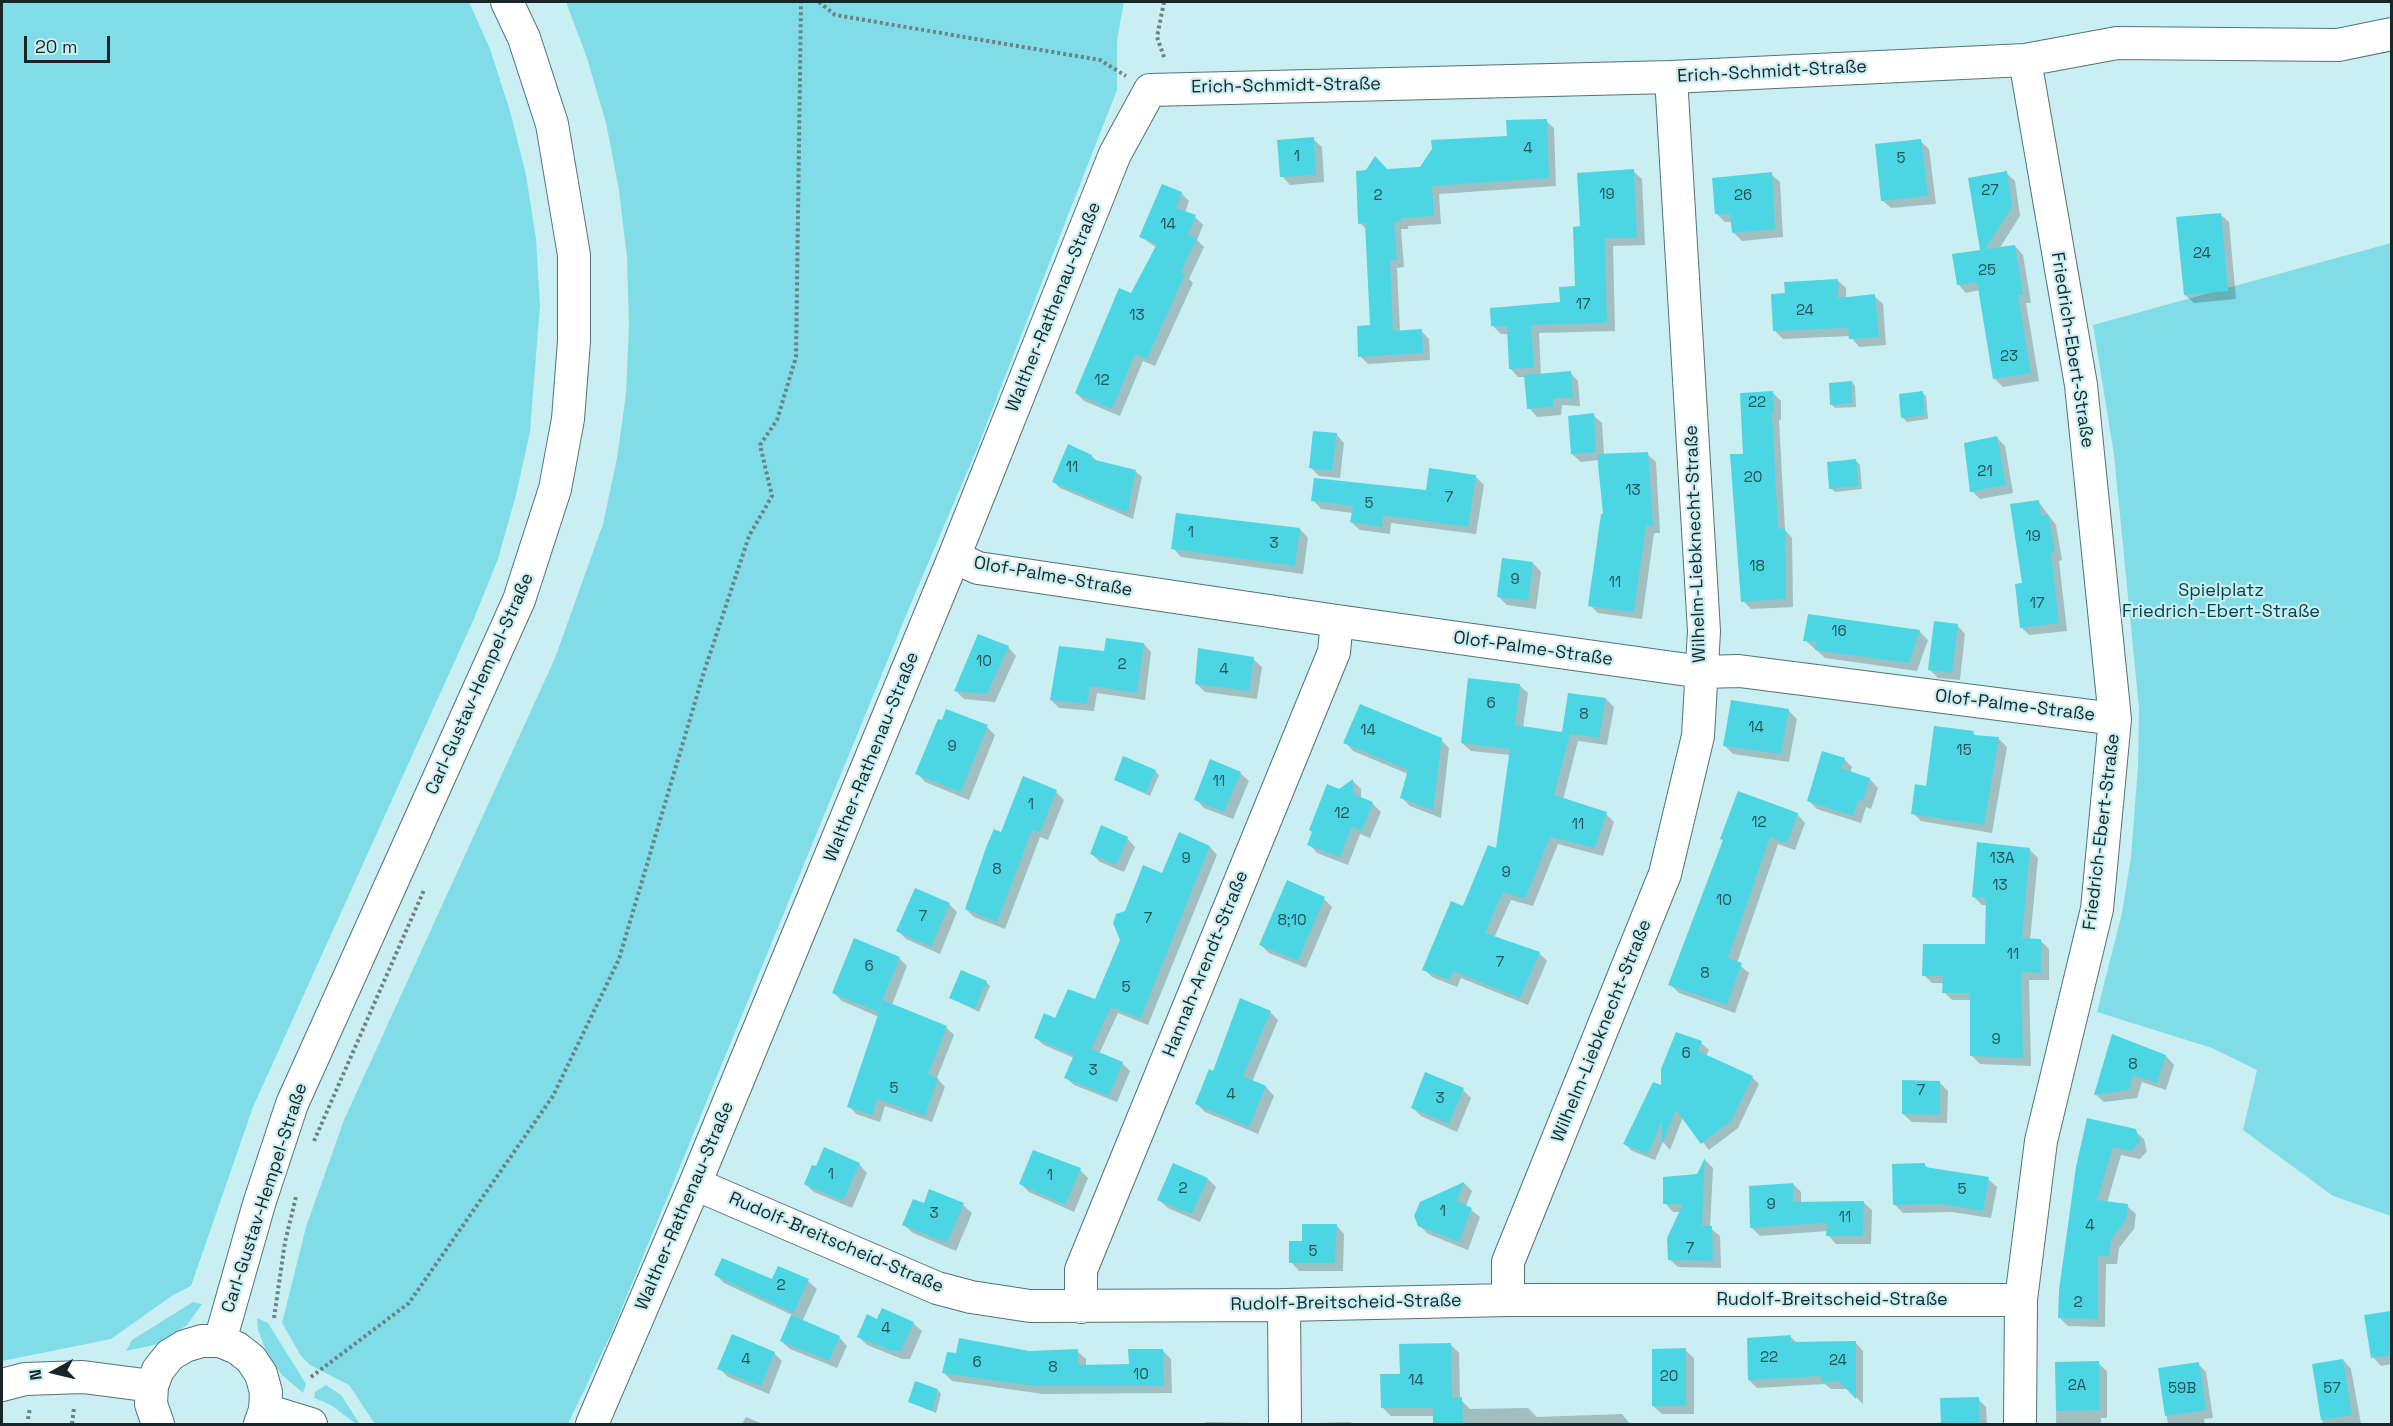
<!DOCTYPE html>
<html>
<head>
<meta charset="utf-8">
<style>
  body { margin:0 }
  #map { position:relative; width:2393px; height:1426px; overflow:hidden; background:#caeff2; font-family:"Space Grotesk",sans-serif }
  canvas { display:block }
  .frame { position:absolute; inset:0; border:3px solid #182627; pointer-events:none }
  .north { position:absolute; left:24px; top:1342px; width:60px; height:60px; -webkit-text-stroke:4px #caeff2; paint-order:stroke; rotate:262deg; font-size:16px; font-weight:700; line-height:24px; text-align:center; color:#182627 }
  .north::after { content:''; display:block; margin:auto; width:21px; height:27px; background:#182627; clip-path:polygon(50% 0,100% 100%,50% 72%,0 100%) }
  .scale { position:absolute; left:24px; top:36px; width:86px; height:27px; box-sizing:border-box; border:3px solid #182627; border-top:0; padding-left:8px; font-size:18px; line-height:21px; white-space:nowrap; color:#182627; -webkit-text-stroke:4px #caeff2; paint-order:stroke }
</style>
</head>
<body>
<div id="map">
<canvas width="2393" height="1426"></canvas>
<div class="frame"></div>
<div class="north">N</div>
<div class="scale">20 m</div>
</div>
<script>
const context = document.querySelector('canvas').getContext('2d');
context.lineJoin = 'round';
function fill(path, color) { context.fillStyle = color; context.fill(path, 'evenodd'); }
const shape = rows => new Path2D(rows.map(r => 'M' + r).join(''));
function trace(path, color, width, dash) { context.strokeStyle = color; context.lineWidth = width; context.lineCap = dash ? 'butt' : 'round'; context.setLineDash(dash || []); context.stroke(path); }
function drawText(font, color, halo, rows, align = 'center') {
  context.font = font + ' "Space Grotesk",sans-serif'; context.lineWidth = 4.5; context.setLineDash([]); context.textBaseline = 'middle'; context.strokeStyle = halo; context.fillStyle = color; for (const [text, x, y, turn = 0] of rows) {
    context.save(); context.translate(x, y); context.rotate((+turn || 0) * Math.PI / 180); context.textAlign = isNaN(turn) ? turn : align; if (halo) context.strokeText(text, 0, 0); context.fillText(text, 0, 0); context.restore();
  }
}
fill(shape([
  [2,2,469,2,490,49,510,111,526,175,536,239,540,305,530,432,516,495,498,559,473,621,253,1107,191,1286,173,1295,111,1339,2,1361],
  [566,2,1124,2,1117,40,1117,90,976,451,912,601,612,1332,568,1424,375,1424,349,1385,310,1365,301,1356,282,1323,306,1227,344,1120,555,658,603,524,617,458,626,394,629,326,627,258,619,190,606,123,587,58],
  [2391,243,2391,1216,2333,1196,2243,1130,2257,1070,2212,1048,2097,1012,2122,913,2131,857,2138,766,2139,708,2114,455,2093,325],
  [193,1302,202,1304,187,1325,158,1344,126,1351,132,1340],
  [257,1318,268,1323,306,1384,303,1393,282,1375,268,1356,258,1330],
  [326,1385,341,1395,360,1424,356,1424,331,1405,314,1398,315,1392]
]), '#80dde7');
fill(shape([
  [1546,121,1554,128,1556,186,1439,194,1441,224,1408,226,1408,229,1401,229,1404,267,1397,268,1400,332,1421,331,1429,339,1430,360,1368,364,1360,356,1372,327,1367,230,1360,223,1387,170,1421,168],
  [1313,139,1322,147,1324,182,1290,185,1282,176],
  [1920,141,1929,149,1936,204,1891,208,1882,200],
  [1633,171,1642,179,1645,245,1613,246,1615,331,1539,333,1541,375,1570,372,1578,381,1580,406,1562,405,1561,415,1537,417,1529,408,1525,377,1518,377,1510,368,1509,334,1501,334,1493,326,1561,303,1577,287,1582,228],
  [2006,173,2015,181,2020,216,1999,249,2015,246,2023,255,2031,303,2026,303,2039,381,2003,387,1994,378,1980,290,1966,293,1958,284,1982,251],
  [1771,174,1780,182,1783,237,1742,241,1734,233,1732,222,1725,222,1716,213],
  [1181,193,1189,201,1185,213,1195,217,1203,225,1197,240,1204,247,1189,279,1193,283,1155,366,1143,361,1120,416,1084,401,1076,393,1157,248,1141,237],
  [2220,214,2229,222,2236,299,2194,303,2185,295],
  [1837,280,1846,288,1846,299,1874,296,1883,304,1886,345,1859,347,1850,336,1783,339,1775,331,1787,294],
  [1852,382,1855,386,1856,407,1835,408,1831,404],
  [1773,393,1781,401,1781,420,1779,420,1785,530,1792,538,1793,607,1751,609,1743,601,1744,455],
  [1922,393,1926,396,1928,419,1907,422,1903,418,1900,396],
  [1593,415,1602,423,1604,455,1647,454,1656,462,1660,533,1654,533,1642,619,1598,613,1590,605,1605,515,1599,460,1581,462,1572,454],
  [1336,434,1344,443,1340,478,1319,476,1311,468],
  [1997,438,2005,446,2013,493,1980,499,1972,491],
  [1092,456,1098,462,1135,471,1142,477,1133,519,1060,488,1054,482],
  [1856,461,1860,465,1862,489,1835,492,1831,488],
  [1475,476,1484,485,1476,534,1391,523,1390,534,1360,530,1351,522,1353,513,1321,509,1313,500,1427,492],
  [2038,501,2056,525,2062,560,2059,561,2067,631,2029,635,2021,627],
  [1300,529,1308,538,1303,574,1181,557,1173,548],
  [1533,563,1541,572,1536,609,1507,605,1499,597],
  [1957,625,1965,634,1960,680,1938,678,1930,670],
  [1919,631,1928,640,1917,671,1825,658,1805,640],
  [1144,644,1151,652,1145,700,1097,693,1094,711,1059,708,1051,700,1105,652],
  [1008,647,1016,656,995,702,964,699,956,691],
  [1253,659,1262,667,1257,699,1205,692,1196,683],
  [1519,685,1528,693,1523,728,1563,734,1606,699,1614,707,1607,745,1578,741,1563,800,1606,814,1614,822,1603,856,1558,844,1533,906,1511,900,1494,938,1539,953,1547,961,1528,1005,1461,978,1457,987,1432,977,1424,969,1497,850,1511,755,1471,751,1462,743],
  [1788,710,1797,719,1789,762,1733,754,1725,746],
  [943,722,987,727,995,735,969,800,925,782,917,773],
  [1973,733,1977,737,1998,738,2007,747,1992,833,1921,821,1913,813,1927,787],
  [1441,740,1449,748,1441,818,1410,806,1401,797,1408,774,1353,751,1345,742],
  [1844,759,1852,767,1850,773,1870,779,1878,788,1871,809,1866,807,1861,823,1817,809,1808,800],
  [1155,771,1159,775,1150,796,1115,780],
  [1240,773,1249,781,1233,819,1204,808,1196,799],
  [1353,781,1361,789,1361,799,1372,803,1381,812,1370,838,1360,834,1348,865,1317,853,1309,844,1340,791],
  [1056,792,1064,800,1048,840,1040,837,1005,929,974,917,966,909,1002,834],
  [1797,814,1805,823,1795,850,1778,844,1737,963,1749,973,1735,1013,1679,993,1670,984,1725,841],
  [1180,834,1210,847,1217,855,1148,1025,1118,1013,1099,1054,1122,1063,1130,1071,1117,1102,1074,1085,1066,1078,1074,1058,1044,1045,1036,1038,1056,1020,1096,1001,1121,940,1126,912,1163,874],
  [1127,838,1135,847,1124,872,1100,862,1091,853],
  [2029,849,2038,858,2030,940,2040,940,2049,949,2049,980,2029,980,2031,1066,1980,1064,1972,1056,1971,1000,1952,1000,1944,992,1944,983,1932,983,1924,975,1987,945,1988,905,1982,905,1974,897],
  [1324,899,1332,907,1306,968,1269,953,1260,944],
  [949,904,957,912,940,954,906,939,898,931],
  [899,958,907,966,892,1005,947,1028,954,1035,937,1078,945,1087,932,1122,885,1106,880,1122,856,1114,849,1106,879,1017,842,1001,834,993],
  [986,982,990,986,979,1012,951,998],
  [1270,1012,1278,1020,1252,1082,1266,1087,1274,1096,1258,1134,1205,1112,1197,1104,1214,1073],
  [1677,1034,1701,1043,1709,1050,1706,1056,1752,1077,1759,1084,1738,1128,1709,1150,1683,1117,1670,1150,1663,1142,1655,1160,1632,1151,1625,1144,1663,1088],
  [2166,1056,2174,1065,2166,1090,2142,1082,2137,1098,2104,1102,2095,1094],
  [1940,1083,1948,1091,1947,1123,1912,1122,1903,1114],
  [1463,1090,1471,1098,1457,1132,1421,1116,1412,1107],
  [2135,1131,2144,1139,2147,1151,2140,1159,2121,1155,2107,1203,2127,1206,2136,1214,2134,1229,2119,1248,2117,1264,2106,1264,2105,1327,2068,1326,2060,1318,2077,1167],
  [1705,1160,1713,1168,1710,1228,1720,1236,1721,1268,1678,1267,1669,1259,1681,1212,1673,1212,1665,1203,1698,1176],
  [859,1164,867,1173,852,1208,814,1192,805,1184],
  [1925,1165,1929,1169,1988,1179,1997,1187,1991,1218,1952,1212,1903,1213,1895,1205],
  [1080,1170,1088,1178,1074,1212,1029,1192,1021,1184],
  [1208,1179,1216,1187,1200,1222,1168,1208,1159,1200],
  [1464,1183,1472,1191,1466,1206,1480,1217,1468,1250,1428,1234,1419,1225,1421,1203],
  [1793,1184,1801,1192,1801,1203,1863,1202,1872,1210,1871,1244,1836,1244,1828,1235,1828,1231,1760,1236,1752,1228],
  [929,1191,963,1205,972,1213,956,1251,913,1233,904,1225,925,1205],
  [1336,1225,1344,1234,1343,1271,1299,1271,1291,1262,1304,1242],
  [779,1268,808,1281,817,1289,802,1322,839,1337,847,1346,837,1368,790,1349,781,1341,792,1315,724,1283,716,1275,773,1281],
  [2392,1312,2392,1364,2381,1366,2373,1357,2366,1316],
  [913,1323,922,1331,910,1359,902,1359,867,1345,859,1337],
  [1790,1336,1797,1343,1855,1342,1863,1351,1863,1404,1848,1389,1831,1389,1825,1384,1757,1388,1749,1380],
  [1451,1345,1459,1353,1460,1399,1470,1409,1528,1408,1537,1417,1622,1414,1630,1424,1434,1424,1434,1416,1391,1416,1382,1407,1401,1376],
  [1162,1350,1171,1359,1172,1393,1043,1394,952,1381,944,1373,1029,1352,1077,1351,1086,1359,1086,1366,1130,1365],
  [1685,1350,1694,1358,1694,1414,1662,1414,1653,1406],
  [774,1353,782,1361,769,1394,728,1377,719,1368],
  [2343,1360,2351,1369,2361,1424,2323,1424,2314,1365],
  [2057,1363,2098,1363,2107,1371,2107,1418,2101,1418,2101,1424,2056,1424],
  [2198,1364,2206,1372,2213,1418,2204,1419,2205,1424,2168,1424,2159,1370],
  [938,1390,941,1394,936,1413,910,1402],
  [1978,1399,1986,1407,1987,1424,1942,1424],
  [746,1417,763,1424,742,1424],
  [1206,1422,1253,1423,1255,1424,1206,1424],
  [1350,1422,1352,1424,1318,1424,1318,1423]
]), '#0003');
fill(shape([
  [1547,119,1549,178,1432,186,1434,216,1401,218,1401,221,1394,222,1397,260,1390,260,1393,331,1422,329,1423,353,1358,357,1357,326,1370,325,1365,223,1358,224,1356,171,1366,170,1375,156,1387,169,1420,167,1432,149,1431,140,1507,136,1506,120],
  [1314,137,1316,175,1280,177,1277,140],
  [1921,139,1928,196,1881,201,1875,144],
  [1634,169,1637,238,1605,238,1607,323,1531,325,1534,368,1509,369,1507,326,1491,326,1490,308,1560,302,1559,287,1575,286,1573,227,1580,226,1577,173],
  [2007,171,2012,207,1985,249,2015,245,2023,295,2018,295,2031,373,1993,379,1977,282,1957,285,1952,254,1980,250,1968,178],
  [1772,172,1775,229,1732,233,1730,214,1715,214,1712,178],
  [1162,184,1182,192,1176,208,1196,215,1188,235,1197,238,1181,272,1185,274,1147,359,1135,354,1112,409,1075,393,1119,288,1131,293,1157,244,1139,237],
  [2221,213,2228,291,2184,295,2176,217],
  [1838,279,1838,298,1875,294,1879,337,1849,339,1848,328,1773,331,1771,294,1785,293,1784,282],
  [1571,371,1573,398,1554,398,1553,407,1527,409,1524,375],
  [1852,381,1852,403,1830,405,1829,383],
  [1773,391,1774,413,1772,413,1778,529,1785,528,1786,599,1741,602,1730,454,1743,454,1740,393],
  [1923,391,1925,415,1901,418,1899,394],
  [1594,413,1596,452,1571,454,1568,416],
  [1313,431,1337,433,1332,471,1309,468],
  [1997,436,2006,485,1970,492,1964,443],
  [1068,444,1092,455,1091,459,1136,470,1127,513,1052,482],
  [1648,452,1653,525,1646,526,1634,612,1588,606,1601,514,1603,514,1597,454],
  [1856,459,1859,486,1829,489,1827,462],
  [1429,468,1476,475,1468,527,1383,515,1382,527,1350,522,1353,506,1311,501,1314,478,1426,490],
  [2039,500,2041,516,2048,515,2055,552,2051,553,2059,623,2020,628,2015,584,2022,583,2010,504],
  [1176,513,1300,528,1295,566,1171,549],
  [1502,558,1533,562,1528,601,1497,597],
  [1808,614,1920,630,1909,663,1815,650,1816,642,1803,641],
  [1934,621,1958,624,1952,673,1928,670],
  [978,634,1009,646,987,694,954,691],
  [1106,638,1144,643,1137,693,1090,686,1087,704,1050,700,1059,646,1104,651],
  [1198,648,1254,657,1249,691,1195,684],
  [1468,678,1520,684,1515,725,1562,732,1568,693,1606,698,1599,738,1570,734,1554,795,1607,812,1595,848,1550,837,1525,899,1503,892,1485,933,1540,952,1520,998,1453,971,1449,980,1422,970,1451,901,1463,906,1488,845,1496,848,1510,749,1461,743],
  [1731,700,1789,709,1781,754,1723,746],
  [1360,704,1442,738,1433,810,1400,798,1408,770,1343,743],
  [946,709,988,725,961,792,915,774,938,719,942,720],
  [1934,726,1974,731,1973,735,1999,737,1984,825,1911,814,1915,784,1926,786],
  [1822,751,1845,758,1841,768,1870,778,1863,801,1858,800,1853,816,1807,801],
  [1123,756,1156,770,1146,793,1114,780],
  [1210,759,1241,772,1224,812,1194,800],
  [1023,776,1057,790,1040,832,1032,830,997,922,965,909,987,845,994,829,1001,832],
  [1353,779,1353,794,1373,802,1362,831,1352,827,1340,857,1307,845,1312,832,1309,830,1327,784,1339,789],
  [1738,791,1798,813,1787,843,1770,837,1728,958,1742,963,1727,1005,1668,985,1723,840,1720,839],
  [1101,825,1128,837,1116,865,1090,854],
  [1179,832,1210,846,1140,1019,1111,1007,1091,1049,1123,1062,1109,1096,1064,1078,1074,1055,1034,1038,1044,1013,1055,1018,1068,989,1095,999,1120,940,1113,923,1116,914,1125,911,1143,865,1162,873],
  [1977,842,2030,848,2022,938,2041,939,2041,973,2021,972,2023,1058,1970,1056,1970,993,1942,993,1943,976,1922,976,1923,944,1985,944,1986,898,1972,897],
  [1287,880,1325,897,1298,961,1259,945],
  [915,888,950,903,931,947,896,931],
  [854,938,900,957,878,1012,832,993],
  [961,970,987,981,975,1009,949,998],
  [1240,998,1271,1011,1243,1076,1266,1086,1249,1127,1195,1104,1209,1069,1213,1071],
  [883,1000,947,1026,928,1074,938,1078,925,1116,877,1099,872,1115,847,1107],
  [1676,1032,1702,1041,1698,1051,1753,1076,1731,1121,1701,1144,1676,1110,1662,1144,1662,1120,1648,1154,1623,1144,1653,1082,1661,1085,1661,1069],
  [2112,1034,2166,1055,2157,1083,2133,1075,2129,1090,2094,1095],
  [1425,1072,1464,1088,1449,1124,1411,1108],
  [1902,1080,1940,1081,1940,1115,1902,1114],
  [2087,1118,2136,1129,2140,1142,2131,1151,2113,1147,2097,1200,2128,1204,2126,1220,2111,1239,2109,1256,2098,1256,2098,1319,2058,1318,2059,1290,2076,1167],
  [824,1147,860,1163,843,1201,804,1184,812,1165,816,1166],
  [1033,1150,1081,1168,1065,1205,1019,1184],
  [1705,1158,1702,1226,1712,1226,1713,1261,1668,1260,1667,1238,1683,1204,1663,1204,1663,1177,1697,1174],
  [1173,1163,1208,1178,1192,1214,1157,1200],
  [1925,1163,1925,1167,1989,1177,1983,1211,1942,1204,1893,1205,1892,1164],
  [1464,1182,1457,1201,1472,1208,1459,1242,1418,1226,1414,1216,1420,1202],
  [1793,1183,1793,1202,1864,1201,1863,1236,1826,1236,1827,1223,1750,1228,1749,1186],
  [929,1189,964,1203,947,1243,902,1225,913,1199,924,1203],
  [1302,1224,1337,1224,1335,1263,1289,1263,1289,1241,1302,1241],
  [722,1258,772,1279,778,1266,809,1279,794,1313,714,1275],
  [882,1308,914,1322,901,1351,892,1351,857,1337,867,1314,877,1319],
  [2391,1311,2391,1355,2371,1358,2364,1315],
  [791,1315,840,1336,829,1361,780,1341],
  [732,1334,775,1352,761,1386,717,1369],
  [1791,1335,1790,1342,1856,1341,1856,1399,1839,1381,1821,1382,1821,1376,1748,1380,1747,1338],
  [959,1338,1029,1351,1078,1349,1078,1365,1129,1364,1128,1349,1163,1349,1164,1386,1033,1386,942,1373,947,1352,956,1353],
  [1451,1343,1452,1398,1462,1397,1463,1425,1433,1425,1433,1408,1381,1408,1380,1374,1400,1374,1399,1344],
  [1686,1348,1686,1406,1652,1406,1652,1349],
  [2343,1359,2352,1415,2321,1420,2312,1364],
  [2099,1361,2099,1410,2056,1411,2055,1362],
  [2199,1362,2206,1410,2165,1416,2158,1368],
  [915,1381,938,1389,932,1411,908,1402],
  [1979,1397,1979,1425,1941,1425,1940,1398]
]), '#4cd6e3');
const minor = shape([
  [954,557,978,568,1337,621,1702,672,1739,671,2115,719],
  [695,1184,937,1288,971,1297,1030,1306,1284,1305,1508,1300,2021,1300],
  [1508,1300,1508,1262,1665,874,1698,736,1704,631,1671,77],
  [1284,1305,1285,1424],
  [1081,1307,1081,1270,1334,652,1337,621],
  [220,1341,259,1204,292,1104,519,600,555,489,568,419,574,341,574,255,552,124,524,38,507,2],
  [2,1385,25,1379,83,1377,152,1386],
  [265,1410,311,1424],
  [158,1424,151,1404,152,1386,158,1370,170,1355,185,1346,202,1341,220,1341,237,1348,251,1359,261,1374,266,1392,265,1410,260,1424],
  [592,1424,695,1184,954,557,1115,154,1150,90,1671,77,2025,60,2117,43,2338,45,2392,34],
  [2020,1424,2021,1300,2041,1141,2097,909,2115,719,2081,385,2025,60]
]);
trace(minor, '#527377', 34);
trace(shape([
  [819,2,835,15,1100,60,1126,76],
  [1164,2,1157,37,1165,60],
  [314,1141,424,890],
  [274,1318,285,1242,296,1197],
  [311,1377,409,1303,553,1096,619,959,703,675,749,536,772,496,760,445,777,420,796,357,801,2],
  [28,1419,30,1408],
  [72,1424,74,1408]
]), '#6a8385', 4, [3, 3]);
trace(minor, '#fff', 32);
drawText('15px', '#255256', null, [
  ["4",1528,149],
  ["1",1297,157],
  ["5",1901,159],
  ["27",1990,191],
  ["19",1607,195],
  ["2",1378,196],
  ["26",1743,196],
  ["14",1168,225],
  ["24",2202,254],
  ["25",1987,271],
  ["17",1583,305],
  ["24",1805,311],
  ["13",1137,316],
  ["23",2009,357],
  ["12",1102,381],
  ["22",1757,403],
  ["11",1072,468],
  ["21",1985,472],
  ["20",1753,478],
  ["13",1633,491],
  ["7",1449,498],
  ["5",1369,504],
  ["1",1191,533],
  ["19",2033,537],
  ["3",1274,544],
  ["18",1757,567],
  ["9",1515,580],
  ["11",1615,583],
  ["17",2037,604],
  ["16",1839,632],
  ["10",984,662],
  ["2",1122,665],
  ["4",1224,670],
  ["6",1491,704],
  ["8",1584,715],
  ["14",1756,728],
  ["14",1368,731],
  ["9",952,747],
  ["15",1964,751],
  ["11",1219,782],
  ["1",1031,805],
  ["12",1342,814],
  ["12",1759,823],
  ["11",1578,825],
  ["9",1186,859],
  ["13A",2002,859],
  ["8",997,870],
  ["9",1506,873],
  ["13",2000,886],
  ["10",1724,901],
  ["7",923,917],
  ["7",1148,919],
  ["8;10",1292,921],
  ["11",2013,955],
  ["7",1500,963],
  ["6",869,967],
  ["8",1705,974],
  ["5",1126,988],
  ["9",1996,1040],
  ["6",1686,1054],
  ["8",2133,1065],
  ["3",1093,1071],
  ["5",894,1089],
  ["7",1921,1091],
  ["4",1231,1095],
  ["3",1440,1099],
  ["1",831,1175],
  ["1",1050,1176],
  ["2",1183,1189],
  ["5",1962,1190],
  ["9",1771,1205],
  ["1",1443,1212],
  ["3",934,1214],
  ["11",1845,1218],
  ["4",2090,1226],
  ["7",1690,1249],
  ["5",1313,1252],
  ["2",781,1286],
  ["2",2078,1303],
  ["4",886,1329],
  ["22",1769,1358],
  ["4",746,1360],
  ["24",1838,1361],
  ["6",977,1363],
  ["8",1053,1368],
  ["10",1141,1375],
  ["20",1669,1377],
  ["14",1416,1381],
  ["2A",2077,1386],
  ["59B",2182,1389],
  ["57",2332,1389]
]);
drawText('18px', '#182627', '#caeff2', [
  ["Erich-Schmidt-Straße",1772,72,-3],
  ["Erich-Schmidt-Straße",1286,86,-1],
  ["Walther-Rathenau-Straße",1054,307,-68],
  ["Friedrich-Ebert-Straße",2072,350,81],
  ["Wilhelm-Liebknecht-Straße",1696,544,-92],
  ["Olof-Palme-Straße",1053,577,10],
  ["Olof-Palme-Straße",1533,649,8],
  ["Carl-Gustav-Hempel-Straße",480,684,-66],
  ["Olof-Palme-Straße",2015,706,7],
  ["Walther-Rathenau-Straße",872,757,-68],
  ["Friedrich-Ebert-Straße",2102,832,-83],
  ["Hannah-Arendt-Straße",1206,964,-68],
  ["Wilhelm-Liebknecht-Straße",1602,1031,-68],
  ["Carl-Gustav-Hempel-Straße",265,1198,-72],
  ["Walther-Rathenau-Straße",685,1206,-67],
  ["Rudolf-Breitscheid-Straße",836,1243,23],
  ["Rudolf-Breitscheid-Straße",1832,1300],
  ["Rudolf-Breitscheid-Straße",1346,1303,-1]
]);
drawText('18px', '#014348', '#caeff2', [
  ["Spielplatz",2221,591],
  ["Friedrich-Ebert-Straße",2221,612]
]);
</script>
</body>
</html>
